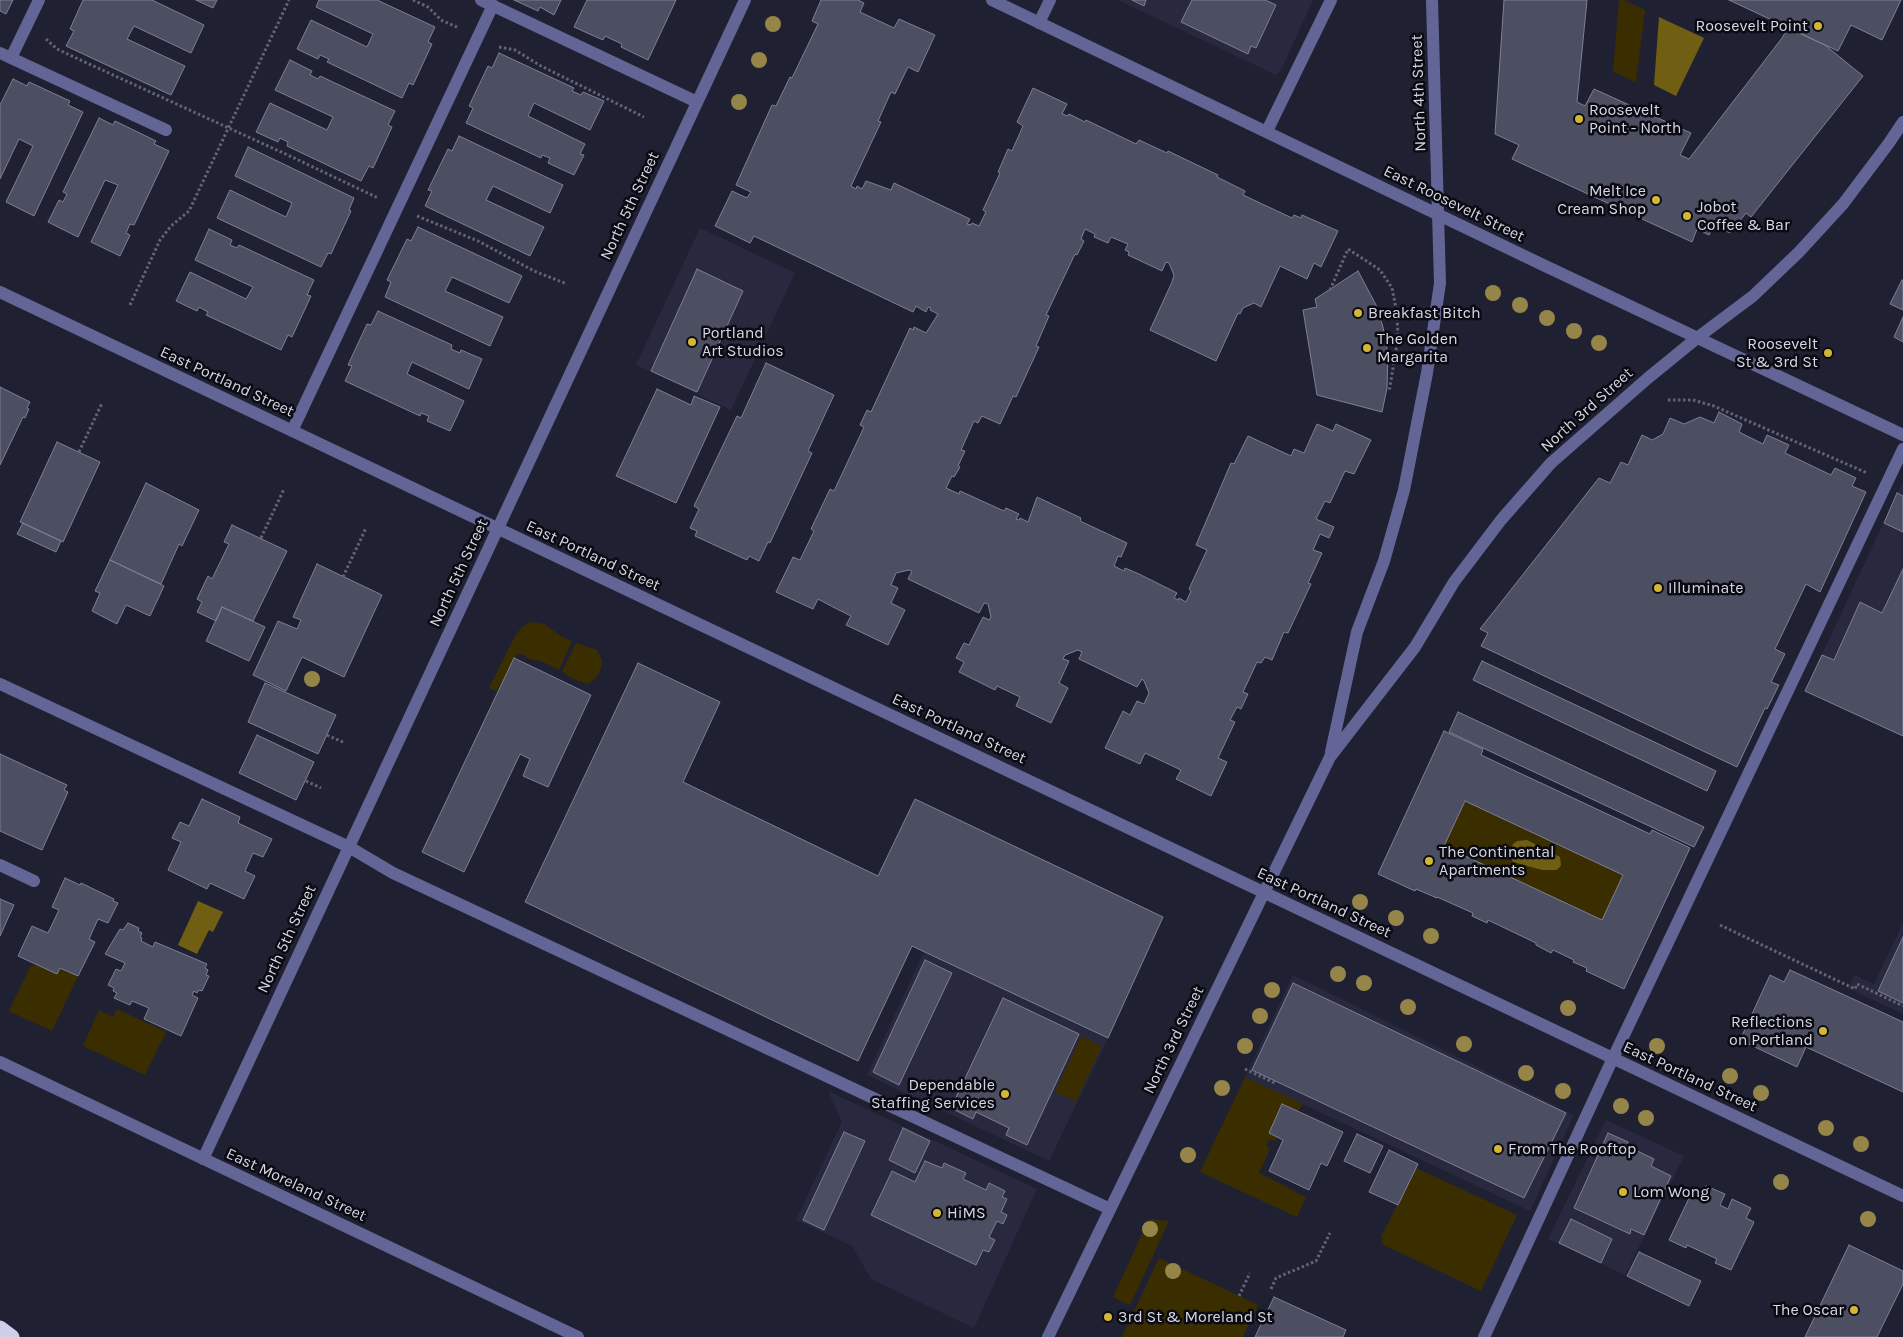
<!DOCTYPE html>
<html>
<head>
<meta charset="utf-8">
<style>
  body { margin:0 }
  canvas { display:block; background:#1f2032 }
</style>
</head>
<body>
<canvas width="1903" height="1337"></canvas>
<script>
const context = document.querySelector('canvas').getContext('2d');
context.lineJoin = 'round';
function fill(path, color) { context.fillStyle = color; context.fill(path, 'evenodd'); }
const shape = rows => new Path2D(rows.map(r => 'M' + r).join(''));
function trace(path, color, width, dash) { context.strokeStyle = color; context.lineWidth = width; context.lineCap = dash ? 'butt' : 'round'; context.setLineDash(dash || []); context.stroke(path); }
function drawText(font, color, halo, rows, align = 'center') {
  context.font = font + ' Karla,sans-serif'; context.lineWidth = 5; context.setLineDash([]); context.textBaseline = 'middle'; context.strokeStyle = halo; context.fillStyle = color; for (const [text, x, y, turn = 0] of rows) {
    context.save(); context.translate(x, y); context.rotate((+turn || 0) * Math.PI / 180); context.textAlign = isNaN(turn) ? turn : align; if (halo) context.strokeText(text, 0, 0); context.fillText(text, 0, 0); context.restore();
  }
}
fill(shape([
  [1118,0,1313,0,1281,70,1276,75],
  [700,228,795,273,731,410,636,365],
  [1903,481,1903,736,1805,691],
  [1903,923,1903,1014,1848,988,1855,975,1874,984],
  [924,951,1108,1038,1049,1161,867,1075],
  [1293,975,1574,1115,1530,1211,1245,1077],
  [828,1091,1037,1189,974,1328,871,1279,852,1246,796,1220,842,1122],
  [1606,1120,1684,1156,1625,1275,1548,1239]
]), '#28283f');
fill(shape([
  [1619,0,1624,0,1645,10,1636,82,1613,72],
  [531,622,544,624,562,637,572,641,559,670,541,661,529,659,522,654,517,654,497,691,489,688,515,636,522,627],
  [576,643,597,650,602,660,601,669,596,678,588,684,571,678,562,671],
  [1465,801,1623,875,1602,920,1444,846],
  [36,965,57,974,60,968,78,976,52,1031,9,1011,30,967],
  [117,1009,166,1032,145,1075,83,1046,99,1010,113,1017],
  [1081,1036,1102,1046,1076,1102,1055,1092],
  [1245,1077,1303,1104,1298,1111,1282,1104,1269,1133,1277,1137,1276,1141,1269,1140,1266,1145,1270,1149,1259,1173,1306,1197,1297,1217,1200,1172],
  [1416,1168,1517,1215,1481,1291,1382,1244,1381,1234,1383,1233],
  [1149,1219,1169,1221,1130,1305,1113,1297],
  [1159,1258,1258,1305,1243,1337,1122,1337]
]), '#3a2e00');
fill(shape([
  [1659,17,1704,38,1676,96,1654,85],
  [1527,840,1560,857,1561,865,1559,868,1556,870,1542,870,1513,862,1509,854,1513,844,1517,841],
  [198,901,223,912,213,932,209,930,197,954,178,945]
]), '#705e12');
const building = shape([
  [0,0,13,0,6,14,0,11,0,0],
  [83,0,152,0,204,25,191,53,134,26,127,39,185,66,171,95,66,46,74,31,70,29,83,0],
  [196,0,217,0,213,8,196,0],
  [319,0,377,0,435,27,428,42,432,44,413,85,409,83,402,98,327,62,329,59,320,55,318,59,297,49,311,20,367,47,373,34,316,7,319,0],
  [514,0,561,0,554,15,540,7,538,11,514,0],
  [587,0,676,0,648,60,621,47,622,44,605,36,603,40,574,27,587,0],
  [821,0,858,0,864,3,860,12,894,28,899,19,935,35,918,72,908,67,895,94,891,92,878,121,881,122,851,186,856,189,857,186,862,189,866,181,891,190,894,183,970,219,967,224,971,225,972,223,979,226,986,212,983,210,1000,173,998,172,1008,149,1012,151,1023,126,1017,122,1033,88,1067,104,1062,114,1068,116,1069,114,1085,122,1086,120,1136,144,1139,140,1167,153,1168,151,1218,175,1217,177,1245,191,1243,195,1292,218,1294,215,1301,218,1302,215,1338,231,1321,267,1314,263,1307,279,1280,266,1261,307,1254,303,1243,308,1240,314,1238,313,1216,361,1150,330,1172,282,1174,275,1169,263,1166,262,1162,271,1128,255,1129,252,1125,250,1128,244,1111,237,1108,243,1094,237,1095,234,1085,229,1081,239,1084,241,1077,255,1075,254,1046,315,1049,316,1036,346,1039,347,1016,397,1013,396,1000,424,982,416,978,423,974,421,961,450,965,451,958,466,960,467,954,477,952,476,946,488,959,494,960,491,1004,511,1006,508,1019,514,1016,519,1019,520,1020,518,1028,522,1037,497,1081,518,1080,521,1127,543,1121,557,1118,556,1114,566,1124,571,1125,568,1139,574,1177,593,1174,598,1178,600,1179,598,1186,602,1191,591,1189,589,1207,550,1196,545,1231,463,1234,464,1248,436,1291,456,1294,449,1304,453,1317,424,1333,431,1336,424,1371,440,1354,474,1345,471,1330,503,1325,501,1316,519,1334,527,1329,538,1320,534,1313,550,1322,553,1308,583,1311,584,1288,633,1284,632,1272,660,1265,657,1261,663,1257,662,1243,692,1248,694,1241,709,1237,707,1230,720,1235,722,1218,758,1227,762,1211,796,1176,779,1181,770,1145,753,1140,764,1105,748,1123,711,1130,715,1137,701,1144,704,1149,693,1144,681,1142,679,1137,687,1079,659,1082,652,1078,650,1065,655,1063,659,1069,661,1059,683,1068,688,1051,723,1016,706,1020,697,997,686,995,690,959,672,964,662,956,658,964,643,969,645,983,617,989,620,991,617,988,604,984,603,979,613,908,579,912,571,909,570,896,573,891,585,898,588,891,603,905,610,888,645,846,625,851,616,833,607,818,599,813,609,776,592,793,557,800,560,814,531,811,529,830,489,834,491,864,427,860,425,867,410,871,412,910,328,913,330,914,327,926,333,938,314,930,310,931,308,928,307,926,312,916,306,913,312,754,236,750,243,715,226,732,191,747,198,751,192,736,185,772,105,776,106,790,77,792,78,818,24,812,21,821,0],
  [1132,0,1146,0,1144,6,1132,0],
  [1192,0,1265,0,1276,5,1256,48,1251,46,1248,54,1181,22,1192,0],
  [1504,0,1587,0,1577,102,1585,106,1594,89,1691,133,1680,155,1689,159,1782,38,1788,28,1825,45,1863,76,1751,217,1746,213,1730,233,1714,225,1709,235,1697,229,1692,242,1512,159,1519,145,1495,134,1504,0],
  [1729,0,1901,0,1882,40,1851,25,1838,51,1729,0],
  [499,53,574,88,572,91,581,95,583,92,604,101,590,130,534,103,528,116,585,144,580,154,584,155,574,175,548,163,550,158,542,155,541,158,466,123,473,108,469,106,488,66,492,68,499,53],
  [290,60,312,71,310,75,318,79,320,76,395,111,388,125,392,127,373,168,369,166,361,181,287,146,288,142,280,138,278,142,256,132,270,103,327,130,333,117,275,90,290,60],
  [13,79,27,86,29,82,70,101,68,105,83,112,34,216,6,202,33,146,19,139,0,179,0,105,13,79],
  [99,118,113,125,115,121,156,141,154,144,169,151,134,225,130,224,126,233,130,235,120,256,91,242,118,185,105,180,78,237,48,222,59,200,63,202,67,194,63,192,99,118],
  [459,136,563,185,550,213,493,186,486,200,544,227,530,256,425,206,432,191,428,190,448,149,452,151,459,136],
  [248,147,354,198,349,210,351,211,331,254,328,253,321,267,217,218,230,190,286,217,292,203,235,176,248,147],
  [418,227,522,276,509,303,452,277,445,291,503,317,490,346,385,297,391,282,387,280,407,239,411,241,418,227],
  [209,229,232,240,230,245,237,248,239,245,314,280,307,295,311,296,292,337,288,335,281,350,206,315,208,312,199,307,197,311,176,301,190,272,246,299,253,287,195,260,209,229],
  [697,269,743,291,697,392,651,371,697,269],
  [1358,271,1376,305,1383,327,1388,355,1387,388,1382,412,1317,395,1303,310,1317,307,1315,299,1358,271],
  [1902,280,1903,281,1903,310,1890,304,1902,280],
  [378,311,452,345,451,349,460,353,461,350,482,359,469,389,412,362,407,374,464,401,450,431,427,421,429,416,421,413,420,416,345,381,352,366,348,365,367,324,371,325,378,311],
  [1903,317,1903,342,1894,337,1903,317],
  [766,363,834,395,808,451,812,453,770,543,768,542,759,561,749,556,747,560,695,536,697,531,690,528,699,509,694,506,737,416,741,418,766,363],
  [0,387,30,402,27,408,29,409,25,418,23,417,0,465,0,387],
  [657,389,691,405,694,396,720,407,676,503,616,476,657,389],
  [1719,412,1742,424,1739,432,1763,444,1767,435,1789,445,1785,453,1831,475,1835,468,1856,478,1852,486,1866,492,1820,592,1806,584,1775,649,1785,654,1771,682,1779,685,1767,709,1765,708,1737,767,1481,646,1488,633,1480,629,1599,478,1610,483,1621,462,1628,465,1642,435,1652,440,1663,434,1670,418,1684,424,1700,417,1714,423,1719,412],
  [57,442,100,462,63,542,20,522,57,442],
  [146,483,199,510,182,546,179,544,161,584,110,560,146,483],
  [1897,493,1903,496,1903,532,1884,523,1897,493],
  [23,523,61,541,56,552,17,534,23,523],
  [232,525,287,551,253,621,222,607,216,621,197,612,202,602,197,599,208,576,212,579,229,544,224,542,232,525],
  [110,560,164,586,150,616,126,605,117,624,92,611,100,593,95,591,110,560],
  [317,564,382,595,344,677,302,657,286,691,253,675,278,621,297,629,301,620,293,617,317,564],
  [1903,569,1903,736,1805,691,1822,655,1834,660,1860,602,1882,613,1903,569],
  [222,607,265,627,249,661,206,641,222,607],
  [514,658,591,695,548,787,523,776,530,759,520,754,464,872,422,852,514,658],
  [1482,661,1716,771,1707,791,1473,680,1482,661],
  [638,663,720,702,683,782,878,876,915,799,1163,917,1108,1038,912,946,858,1061,525,902,638,663],
  [265,683,336,715,318,754,248,722,265,683],
  [1458,712,1704,827,1694,847,1449,732,1458,712],
  [1444,731,1483,749,1481,755,1650,834,1652,830,1690,848,1624,989,1586,971,1587,968,1573,962,1574,960,1553,950,1551,953,1536,945,1536,943,1488,920,1487,923,1472,916,1473,913,1437,897,1437,898,1416,889,1415,891,1378,874,1444,731],
  [1465,801,1623,875,1602,920,1444,846,1465,801],
  [257,735,314,762,296,800,239,773,257,735],
  [0,754,67,785,64,790,68,792,42,850,0,831,0,754],
  [202,799,240,817,238,823,272,839,263,857,253,853,245,871,255,876,244,899,210,883,207,889,168,870,181,842,172,838,180,822,189,826,202,799],
  [65,878,80,885,81,883,114,899,113,901,118,903,108,923,98,919,89,939,95,942,78,976,60,968,57,974,18,956,32,926,48,933,59,910,52,907,65,878],
  [0,899,14,905,0,936,0,899],
  [128,923,139,928,138,931,142,933,140,937,142,938,141,941,153,947,155,942,207,964,205,968,208,970,206,975,209,976,202,991,199,990,197,993,194,991,192,995,198,998,181,1036,144,1019,149,1008,132,1001,130,1005,114,998,117,993,113,991,114,988,108,985,116,969,121,971,125,963,105,954,120,929,123,930,128,923],
  [1903,937,1903,1003,1878,991,1903,937],
  [925,960,952,973,899,1085,873,1072,925,960],
  [1790,970,1903,1022,1903,1092,1806,1047,1797,1067,1740,1040,1770,975,1784,982,1790,970],
  [1293,983,1566,1113,1524,1198,1252,1070,1293,983],
  [1003,998,1079,1034,1027,1145,1006,1135,1009,1128,976,1112,973,1119,951,1108,1003,998],
  [1282,1104,1343,1132,1327,1166,1321,1163,1309,1190,1269,1171,1283,1140,1269,1133,1282,1104],
  [903,1128,930,1141,915,1173,889,1160,903,1128],
  [844,1132,865,1141,824,1230,803,1220,844,1132],
  [1608,1133,1628,1142,1627,1146,1654,1159,1651,1166,1671,1176,1644,1235,1631,1229,1630,1234,1574,1208,1608,1133],
  [1357,1134,1383,1146,1370,1173,1344,1161,1357,1134],
  [1389,1150,1418,1164,1398,1205,1369,1192,1389,1150],
  [925,1161,942,1168,944,1163,966,1173,963,1179,986,1190,989,1183,1005,1191,1002,1197,1007,1199,1001,1212,1007,1215,1003,1224,997,1221,989,1237,995,1240,989,1252,983,1250,976,1265,871,1215,892,1171,915,1182,925,1161],
  [1706,1186,1725,1194,1720,1205,1728,1209,1732,1199,1751,1208,1746,1218,1754,1222,1731,1270,1715,1263,1717,1259,1687,1245,1686,1248,1669,1240,1692,1192,1701,1196,1706,1186],
  [1571,1219,1612,1239,1601,1263,1559,1243,1571,1219],
  [1849,1245,1903,1271,1903,1284,1877,1337,1805,1337,1849,1245],
  [1639,1252,1701,1281,1689,1306,1627,1276,1639,1252],
  [1274,1297,1346,1330,1343,1337,1255,1337,1274,1297]
]);
fill(building, '#4c4e62');
trace(building, '#7e7f96', 1);
trace(shape([
  [413,0,428,7,441,20,459,28],
  [46,39,57,49,76,58,292,157,378,198],
  [499,47,515,50,541,66,644,117],
  [417,216,478,241,534,271,567,284],
  [1330,290,1348,249,1380,270,1392,288,1397,314,1398,338,1389,392],
  [130,305,160,240,171,226,189,211,289,0],
  [1668,400,1693,400,1714,406,1867,473],
  [79,452,102,403],
  [261,538,284,489],
  [343,577,366,528],
  [327,735,343,742],
  [306,781,321,788],
  [1720,925,1855,989,1857,984,1903,1006],
  [1245,1069,1275,1083,1276,1081],
  [1271,1289,1276,1278,1316,1261,1330,1233],
  [1239,1296,1250,1273]
]), '#626374', 3, [2.5, 2.5]);
trace(shape([
  [481,0,697,102],
  [992,0,1541,264,1903,435],
  [1039,23,1050,0],
  [0,53,166,130],
  [11,58,39,0],
  [1267,131,1331,0],
  [0,292,1903,1196],
  [292,431,493,5],
  [0,684,349,847,393,873,1110,1209],
  [1331,752,1357,632,1384,561,1404,490,1427,373,1440,283,1432,0],
  [0,865,34,881],
  [0,1062,578,1337],
  [203,1159,745,0],
  [1048,1337,1330,757,1415,647,1454,582,1501,520,1551,463,1648,378,1697,338,1753,296,1799,252,1843,204,1889,143,1903,122],
  [1484,1337,1613,1058,1903,449]
]), '#636597', 12);
trace(shape([
  [0,1328,12,1337]
]), '#cdcfe9', 15);
context.fillStyle = '#968549';
for (const [x, y] of [
  [773,24],
  [759,60],
  [739,102],
  [1493,293],
  [1520,305],
  [1547,318],
  [1574,331],
  [1599,343],
  [312,679],
  [1360,902],
  [1396,918],
  [1431,936],
  [1338,974],
  [1364,983],
  [1272,990],
  [1408,1007],
  [1568,1008],
  [1260,1016],
  [1464,1044],
  [1245,1046],
  [1657,1046],
  [1526,1073],
  [1730,1076],
  [1222,1088],
  [1563,1091],
  [1761,1093],
  [1621,1106],
  [1646,1118],
  [1826,1128],
  [1861,1144],
  [1188,1155],
  [1781,1182],
  [1868,1219],
  [1150,1229],
  [1173,1271]
]) { context.beginPath(); context.arc(x, y, 8, 0, 2 * Math.PI); context.fill(); }
for (const [x, y, r, color] of [
  [1818,26,5,"#d4b635"],
  [1579,119,5,"#d4b635"],
  [1656,200,5,"#d4b635"],
  [1687,216,5,"#d4b635"],
  [1358,313,5,"#d4b635"],
  [692,342,5,"#d4b635"],
  [1367,348,5,"#d4b635"],
  [1828,353,5,"#d4b635"],
  [1658,588,5,"#d4b635"],
  [1429,861,5,"#d4b635"],
  [1823,1031,5,"#d4b635"],
  [1005,1094,5,"#d4b635"],
  [1498,1149,5,"#d4b635"],
  [1623,1192,5,"#d4b635"],
  [937,1213,5,"#d4b635"],
  [1854,1310,5,"#d4b635"],
  [1108,1317,5,"#d4b635"]
]) { const dot = new Path2D(); dot.arc(x, y, r, 0, 2 * Math.PI); context.fillStyle = color; context.fill(dot); trace(dot, '#0a0b12', 2); }
drawText('16px', '#d6d7e4', '#0a0b12', [
  ["Roosevelt Point",1808,26,"right"],
  ["Roosevelt",1589,110],
  ["Point - North",1589,128],
  ["Melt Ice",1646,191,"right"],
  ["Cream Shop",1646,209,"right"],
  ["Jobot",1697,207],
  ["Coffee & Bar",1697,225],
  ["Breakfast Bitch",1368,313],
  ["Portland",702,333],
  ["Art Studios",702,351],
  ["The Golden",1377,339],
  ["Margarita",1377,357],
  ["Roosevelt",1818,344,"right"],
  ["St & 3rd St",1818,362,"right"],
  ["Illuminate",1668,588],
  ["The Continental",1439,852],
  ["Apartments",1439,870],
  ["Reflections",1813,1022,"right"],
  ["on Portland",1813,1040,"right"],
  ["Dependable",995,1085,"right"],
  ["Staffing Services",995,1103,"right"],
  ["From The Rooftop",1508,1149],
  ["Lom Wong",1633,1192],
  ["HiMS",947,1213],
  ["The Oscar",1844,1310,"right"],
  ["3rd St & Moreland St",1118,1317]
], 'left');
drawText('16px', '#d6d7e4', '#0a0b12', [
  ["North 4th Street",1419,93,-92],
  ["East Roosevelt Street",1454,204,26],
  ["North 5th Street",630,206,-65],
  ["East Portland Street",227,382,25],
  ["North 3rd Street",1587,410,-42],
  ["East Portland Street",593,556,25],
  ["North 5th Street",459,573,-65],
  ["East Portland Street",959,729,25],
  ["East Portland Street",1324,903,25],
  ["North 5th Street",287,939,-65],
  ["North 3rd Street",1174,1040,-64],
  ["East Portland Street",1690,1077,25],
  ["East Moreland Street",296,1185,25]
]);
</script>
</body>
</html>
